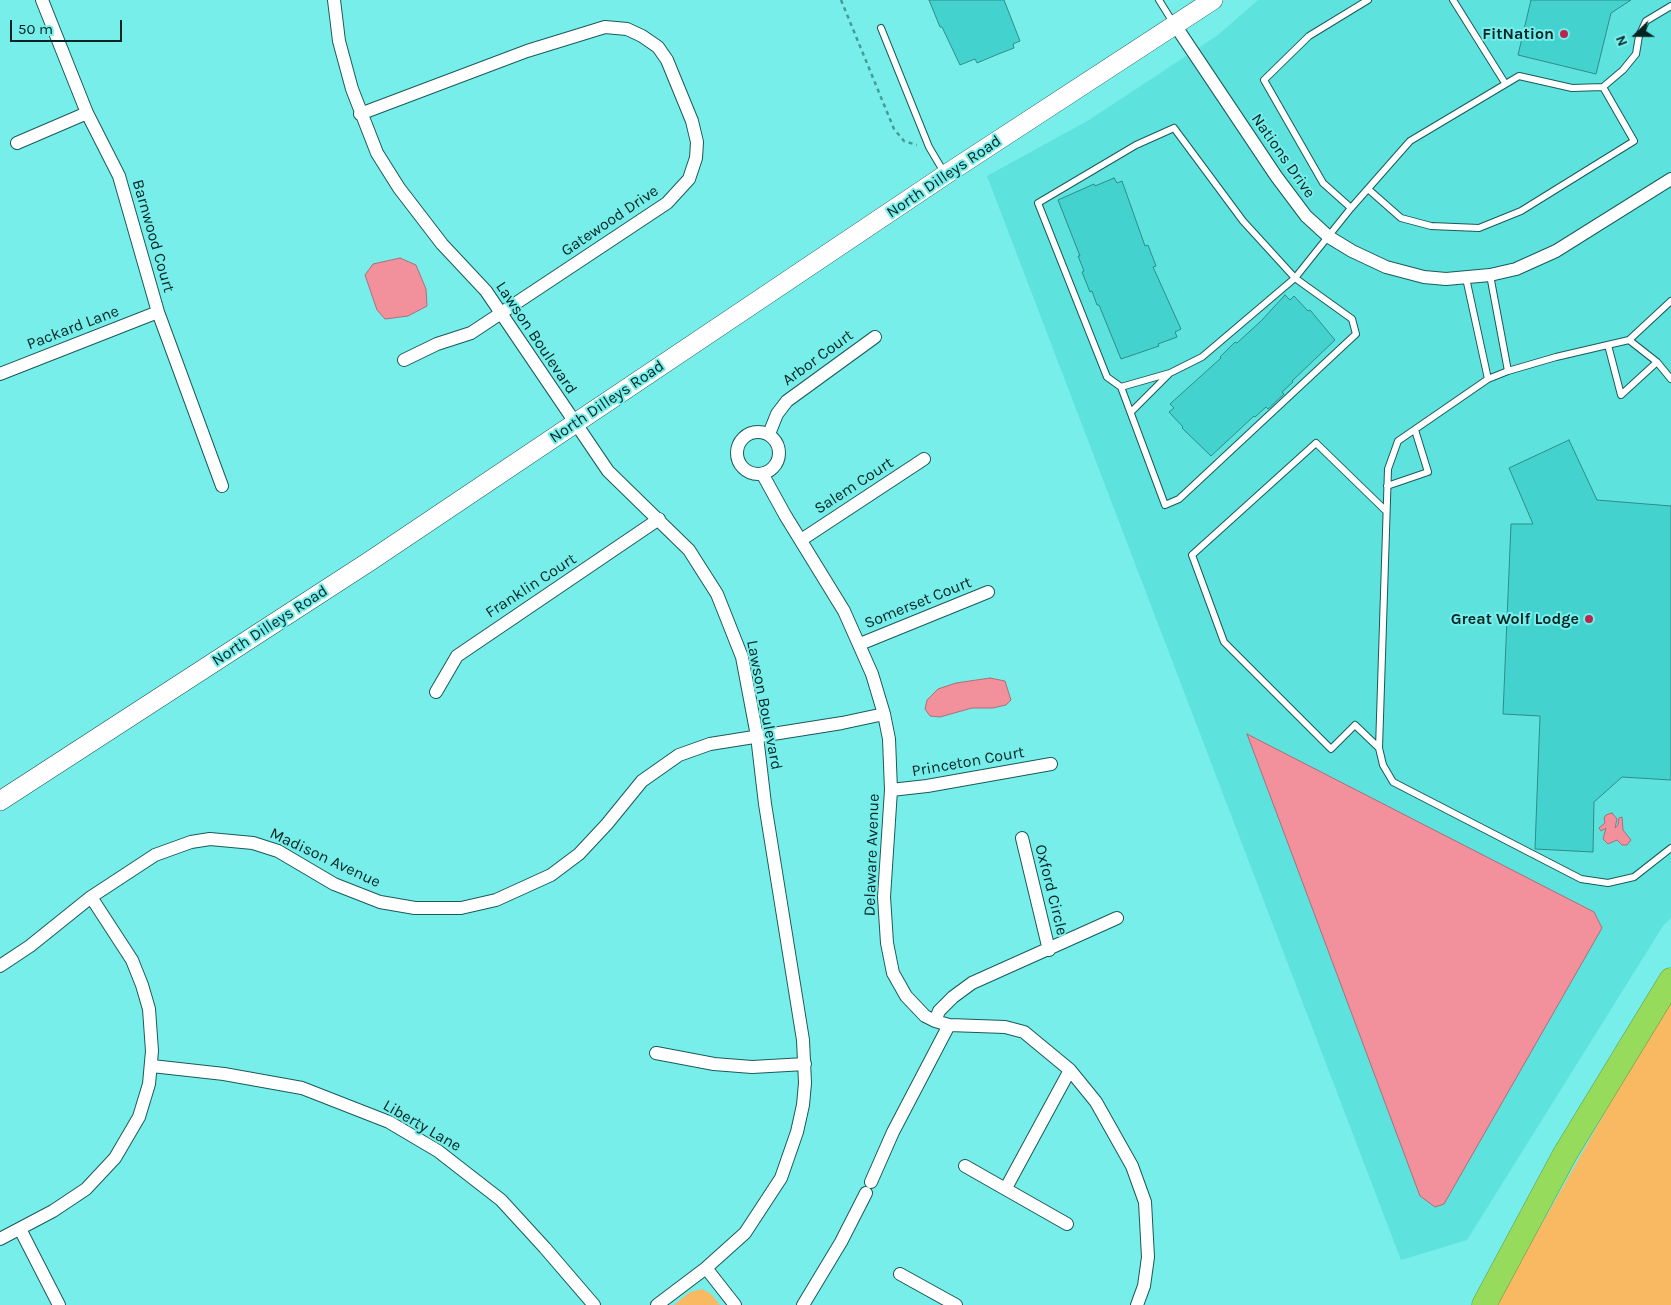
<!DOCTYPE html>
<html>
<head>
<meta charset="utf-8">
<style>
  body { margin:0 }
  #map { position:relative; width:1671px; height:1305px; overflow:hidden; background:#78eeea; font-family:Karla,sans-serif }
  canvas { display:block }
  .north { position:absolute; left:1611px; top:10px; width:50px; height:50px; -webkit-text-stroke:4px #78eeea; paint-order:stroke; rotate:248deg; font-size:14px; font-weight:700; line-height:20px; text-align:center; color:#002524 }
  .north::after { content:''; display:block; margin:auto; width:18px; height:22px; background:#002524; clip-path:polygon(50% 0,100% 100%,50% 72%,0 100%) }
  .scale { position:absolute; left:10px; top:20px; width:112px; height:22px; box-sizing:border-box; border:2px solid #002524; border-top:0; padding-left:6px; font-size:15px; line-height:18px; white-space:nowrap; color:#002524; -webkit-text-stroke:4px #78eeea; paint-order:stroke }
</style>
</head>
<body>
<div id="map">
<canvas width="1671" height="1305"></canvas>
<div class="north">N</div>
<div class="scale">50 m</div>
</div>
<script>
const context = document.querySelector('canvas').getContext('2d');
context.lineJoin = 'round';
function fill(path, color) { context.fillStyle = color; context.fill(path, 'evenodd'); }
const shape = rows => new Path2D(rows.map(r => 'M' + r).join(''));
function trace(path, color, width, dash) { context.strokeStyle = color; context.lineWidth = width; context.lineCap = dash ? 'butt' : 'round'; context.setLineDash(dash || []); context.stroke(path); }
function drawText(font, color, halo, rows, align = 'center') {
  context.font = font + ' Karla,sans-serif'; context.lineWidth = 4; context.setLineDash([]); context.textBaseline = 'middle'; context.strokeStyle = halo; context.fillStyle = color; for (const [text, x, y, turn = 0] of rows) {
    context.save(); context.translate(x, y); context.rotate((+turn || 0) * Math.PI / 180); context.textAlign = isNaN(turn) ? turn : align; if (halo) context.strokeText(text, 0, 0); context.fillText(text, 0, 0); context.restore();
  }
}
fill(shape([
  [1258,0,1671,0,1671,918,1663,926,1467,1240,1401,1260,987,176,1089,120,1218,35]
]), '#5de2de');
fill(shape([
  [1671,1003,1671,1305,1496,1305,1624,1079],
  [702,1289,711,1294,720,1305,674,1305,690,1292]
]), '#f9b963');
const water = shape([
  [400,258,416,265,426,289,427,306,408,316,385,319,377,310,365,275,373,264,400,258],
  [990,678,1005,681,1011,700,1006,705,993,708,972,708,940,717,930,716,925,709,927,700,938,689,956,683,990,678],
  [1247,734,1594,912,1602,928,1444,1204,1435,1207,1420,1196,1247,734],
  [1612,813,1617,819,1615,828,1618,825,1619,818,1622,817,1623,830,1631,840,1627,845,1622,845,1617,840,1608,844,1603,839,1606,828,1601,831,1599,828,1605,823,1604,818,1606,815,1612,813]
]);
fill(water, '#f2909c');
trace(water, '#a97078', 1);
const building = shape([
  [929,0,1004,0,1020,41,1013,44,1014,48,996,55,977,63,975,59,960,65,942,27,940,27,929,0],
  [1531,0,1631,0,1611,13,1596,74,1518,55,1531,0],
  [1114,178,1117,183,1122,181,1145,246,1148,245,1156,266,1153,267,1181,329,1175,332,1177,337,1158,344,1159,346,1121,359,1099,305,1097,305,1092,291,1090,292,1082,272,1084,271,1078,256,1080,256,1058,200,1094,184,1095,186,1114,178],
  [1285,295,1290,300,1294,296,1308,311,1310,310,1335,340,1292,381,1293,382,1282,392,1284,394,1268,409,1266,407,1255,417,1254,416,1211,456,1182,428,1183,427,1169,412,1174,408,1170,404,1221,358,1220,357,1235,342,1237,343,1261,321,1285,295],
  [1569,440,1597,500,1671,506,1671,780,1622,777,1594,802,1593,852,1535,849,1540,716,1503,714,1511,524,1533,524,1509,468,1569,440]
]);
fill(building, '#44d2cf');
trace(building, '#2f8d8a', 1);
const lane = shape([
  [1159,0,1174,24],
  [1453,0,1505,83],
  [881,28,929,147,945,174],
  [1174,128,1243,221,1295,278,1352,319,1356,334,1179,499,1165,505,1121,387,1107,377,1038,203,1136,145,1174,128],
  [1368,189,1401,218,1431,226,1479,228,1521,211,1634,141,1603,87],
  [1351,208,1323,183,1264,80,1309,36,1368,0],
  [1490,275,1508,371],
  [1466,278,1488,379],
  [1629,340,1671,301],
  [1608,345,1621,395,1657,362],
  [1671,379,1657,362,1629,340,1556,357,1508,371,1488,379,1398,441,1388,469,1379,748,1383,765,1393,782,1581,879,1608,883,1634,877,1671,848],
  [1121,387,1170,373,1202,357,1295,278,1351,208,1410,141,1519,76,1572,88,1603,87,1623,70,1636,54,1639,36,1646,21,1671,6],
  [1131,412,1169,374],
  [1387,486,1428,472,1415,430],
  [1379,748,1355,725,1331,749,1224,642,1192,555,1316,443,1386,511]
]);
const street = shape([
  [42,0,87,113,119,176,158,312,222,486],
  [334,0,339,41,352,89,377,153,399,188,442,244,486,291,608,471,689,550,717,594,742,657,757,736,765,804,803,1040,805,1083,803,1105,797,1132,781,1178,745,1233,706,1268,657,1305],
  [1175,25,1276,176,1306,216,1329,237,1352,251,1386,267,1424,277,1446,279,1490,275,1516,269,1556,251,1671,179],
  [360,114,527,51,605,27,627,29,642,36,658,47,667,60,692,121,697,142,696,158,689,179,667,203,471,333,437,344,404,360],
  [17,143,87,113],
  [0,374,158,312],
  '737 453a21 21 0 1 1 42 0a21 21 0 1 1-42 0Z',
  [769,434,777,414,787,401,875,337],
  [763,475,785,515,844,611,872,674,884,714,889,739,891,790,884,897,887,943,893,973,906,996,925,1016,935,1021,949,1025,1005,1027,1024,1032,1070,1070,1096,1102,1132,1166,1145,1202,1148,1257,1144,1286,1137,1305],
  [801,540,924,459],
  [860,644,988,592],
  [436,692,457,656,659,519],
  [891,790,927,786,1051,764],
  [1022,838,1049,950],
  [0,966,30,946,91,897,155,855,191,842,210,839,253,843,278,851,334,884,380,902,415,908,461,908,496,900,551,875,579,854,607,824,642,781,679,755,710,744,842,723,884,714],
  [935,1021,939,1011,953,997,972,983,1117,918],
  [656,1053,714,1064,752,1067,805,1064],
  [152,1066,224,1074,302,1088,389,1122,438,1151,501,1200,545,1248,594,1305],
  [965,1166,1067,1224],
  [871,1182,893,1132,949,1025],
  [1006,1188,1070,1070],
  [20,1229,59,1305],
  [0,1239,53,1211,86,1189,115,1158,139,1117,149,1084,152,1051,149,1009,142,985,132,960,91,897],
  [706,1268,735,1305],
  [900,1274,956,1305],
  [803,1305,841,1242,866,1193]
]);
const secondary = shape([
  [0,801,370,561,945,175,1213,0]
]);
const highway = shape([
  [1484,1305,1565,1154,1671,980]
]);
trace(lane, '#195b5a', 8);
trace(street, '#195b5a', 14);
trace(secondary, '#195b5a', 20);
trace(highway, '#629b49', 25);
trace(shape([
  [841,0,894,129,904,141,917,145]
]), '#469a97', 2.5, [4, 4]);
trace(lane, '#fff', 6);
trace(street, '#fff', 12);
trace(secondary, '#fff', 19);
trace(highway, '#97db5d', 24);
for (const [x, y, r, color] of [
  [1564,34,5,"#b9284c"],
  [1589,619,5,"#b9284c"]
]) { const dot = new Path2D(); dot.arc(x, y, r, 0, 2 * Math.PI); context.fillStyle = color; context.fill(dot); trace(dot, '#78eeea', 2); }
drawText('bold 16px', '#002524', '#78eeea', [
  ["FitNation",1554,34],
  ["Great Wolf Lodge",1579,619]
], 'right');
drawText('16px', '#002524', '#78eeea', [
  ["Nations Drive",1283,156,55],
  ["North Dilleys Road",944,177,-34],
  ["Gatewood Drive",610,221,-34],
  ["Barnwood Court",153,236,74],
  ["Packard Lane",73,328,-21],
  ["Lawson Boulevard",536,338,56],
  ["Arbor Court",818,358,-36],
  ["North Dilleys Road",607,402,-34],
  ["Salem Court",854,486,-33],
  ["Franklin Court",531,586,-33],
  ["Somerset Court",918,603,-22],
  ["North Dilleys Road",270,626,-33],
  ["Lawson Boulevard",764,705,79],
  ["Princeton Court",968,762,-10],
  ["Delaware Avenue",872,855,-88],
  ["Madison Avenue",325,858,25],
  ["Oxford Circle",1051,890,76],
  ["Liberty Lane",422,1126,30]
]);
</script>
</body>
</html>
